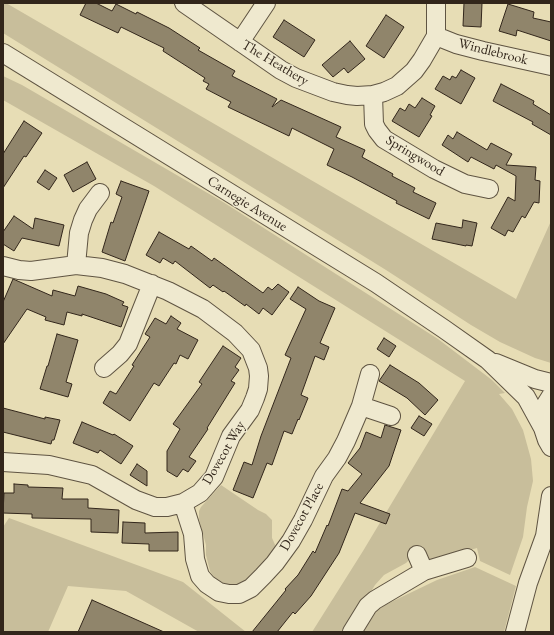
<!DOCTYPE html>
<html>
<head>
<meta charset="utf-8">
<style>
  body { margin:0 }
  #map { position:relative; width:554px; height:635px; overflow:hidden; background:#e7ddb5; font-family:"EB Garamond",serif }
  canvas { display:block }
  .frame { position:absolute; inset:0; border:4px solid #32261b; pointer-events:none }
</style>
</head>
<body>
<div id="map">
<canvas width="554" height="635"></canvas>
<div class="frame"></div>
</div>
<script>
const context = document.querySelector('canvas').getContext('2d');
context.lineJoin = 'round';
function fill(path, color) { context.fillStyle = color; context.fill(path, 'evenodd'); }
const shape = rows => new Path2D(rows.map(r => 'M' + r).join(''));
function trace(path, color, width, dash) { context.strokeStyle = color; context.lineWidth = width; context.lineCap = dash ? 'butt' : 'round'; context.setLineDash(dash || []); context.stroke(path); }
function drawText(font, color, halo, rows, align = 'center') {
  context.font = font + ' "EB Garamond",serif'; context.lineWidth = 3; context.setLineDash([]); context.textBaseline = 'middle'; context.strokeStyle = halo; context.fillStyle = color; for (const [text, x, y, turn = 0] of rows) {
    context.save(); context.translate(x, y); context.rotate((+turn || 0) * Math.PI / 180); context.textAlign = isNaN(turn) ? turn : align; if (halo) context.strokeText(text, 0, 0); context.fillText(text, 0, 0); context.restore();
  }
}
fill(shape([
  [3,3,6,3,516,299,551,221,551,363,535,358,500,342,471,325,386,270,3,33],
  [3,76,22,85,223,202,438,339,492,380,505,393,499,394,512,409,523,430,531,459,533,481,527,507,523,537,510,575,480,561,477,548,435,560,429,559,419,545,410,549,411,558,406,563,384,575,375,585,346,632,312,632,363,551,465,381,154,186,3,100],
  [221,485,258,510,266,514,272,520,272,538,277,549,250,579,239,584,230,585,222,583,215,579,210,571,206,555,206,545,199,519,199,511,201,507],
  [9,518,183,582,246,632,199,632,126,591,68,586,48,632,3,632,3,527],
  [475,567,516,586,504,632,363,632,376,612,385,605,437,580]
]), '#c8be9b');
const building = shape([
  [86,3,96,3,112,11,116,4,136,14,137,12,169,28,200,48,198,50,235,71,232,76,277,99,272,107,281,100,341,127,336,137,365,150,362,157,393,174,392,176,415,188,413,192,436,203,429,219,396,203,397,201,352,177,327,165,334,149,292,128,289,136,228,107,231,102,206,89,209,84,203,81,205,78,163,51,164,48,121,27,118,33,80,15,86,3],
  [464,3,482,3,481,27,463,26,464,3],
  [508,4,534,12,533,18,551,22,551,41,517,30,516,36,499,31,508,4],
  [386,15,404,27,384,58,366,46,386,15],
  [284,20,315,40,304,57,273,37,284,20],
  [350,41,365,59,348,73,344,68,333,77,322,65,350,41],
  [461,70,475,78,461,104,435,89,443,76,450,80,452,76,456,78,461,70],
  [501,84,534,101,533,104,551,115,551,135,532,124,533,122,493,101,501,84],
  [422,98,435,106,430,115,432,116,419,137,392,121,400,108,405,111,409,104,415,108,422,98],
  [24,121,42,133,26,157,24,156,3,188,3,154,24,121],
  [457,132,487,150,491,143,512,154,506,165,536,167,535,180,540,181,539,203,534,202,525,218,522,216,513,232,508,230,505,236,491,228,508,197,515,201,516,176,496,165,494,169,471,157,468,162,442,145,448,135,453,139,457,132],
  [87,162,96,179,73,192,64,175,87,162],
  [45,170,57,178,49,190,37,182,45,170],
  [121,181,149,191,125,261,102,252,111,222,113,223,122,197,116,194,121,181],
  [14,216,33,229,35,218,64,225,59,246,22,238,14,251,3,244,3,232,14,216],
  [463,220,477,223,472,246,466,245,466,246,432,239,436,223,462,228,463,220],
  [159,232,189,249,191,246,212,261,214,258,263,293,268,287,272,290,278,284,289,292,272,315,263,308,259,314,246,304,245,306,224,291,223,292,213,285,210,288,175,261,173,264,163,258,160,263,146,255,159,232],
  [13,279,52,296,53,290,75,296,78,286,106,294,124,302,122,305,128,307,121,327,82,314,82,316,67,312,64,325,45,320,46,317,27,309,3,344,3,302,13,279],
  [298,287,319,301,335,308,320,343,329,347,324,360,315,356,301,395,308,398,299,420,298,419,292,434,284,431,272,465,267,463,253,498,233,490,244,462,252,465,261,436,291,358,285,355,306,309,290,299,298,287],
  [171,316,181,323,177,329,198,340,188,359,180,355,176,364,174,363,159,386,154,383,130,421,103,403,110,391,116,394,134,366,132,365,150,337,145,334,155,318,166,324,171,316],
  [57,334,78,340,66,382,72,384,68,397,40,389,47,366,48,366,57,334],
  [384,338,396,346,389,357,377,349,384,338],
  [223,346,241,358,235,367,239,370,231,381,235,383,207,428,208,429,189,457,196,461,188,472,183,469,177,477,167,471,167,451,180,429,173,424,202,384,199,382,223,346],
  [390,365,419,383,438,400,425,415,407,398,379,381,390,365],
  [3,408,45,419,45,417,60,420,54,440,52,440,51,444,3,432,3,408],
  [419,416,432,424,424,436,411,428,419,416],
  [82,422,113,435,114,434,133,446,121,464,100,450,98,453,73,443,82,422],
  [385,425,401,430,389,466,360,503,390,514,386,524,355,513,339,553,311,596,295,614,293,612,277,632,252,632,286,590,285,589,298,575,313,551,315,553,327,525,328,526,342,489,348,491,362,474,348,463,360,448,366,432,381,438,385,425],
  [137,464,147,471,147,486,130,475,137,464],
  [14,484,28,485,28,487,63,488,62,499,88,499,88,508,119,510,118,533,91,532,91,519,32,518,32,514,3,513,4,493,14,493,14,484],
  [123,522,145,523,145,533,178,532,178,551,149,551,149,544,122,543,123,522],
  [92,600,164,632,78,632,92,600]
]);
fill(building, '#90856b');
trace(building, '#32261b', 1);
const minor = shape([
  [184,3,281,70,296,78,333,92,347,95,357,96,373,95,384,92,397,86,414,71,422,60,436,36,436,3],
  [436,36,456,44,483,51,551,66],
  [240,42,266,3],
  [3,53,376,283,444,329,488,360,526,397,543,428],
  [373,95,374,124,377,130,384,139,434,169,465,184,489,189],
  [76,265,79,233,83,220,88,209,100,193],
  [3,266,19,270,31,271,76,265,102,268,125,274,168,291,203,309,235,333,251,350,258,368,259,376,258,389,255,398,250,410,231,436,214,477,200,493,183,503,167,507,155,507,136,500,92,475,79,472,49,465,3,462],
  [496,363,535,379,551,383],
  [104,368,120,354,128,344,152,284],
  [551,396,546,404,543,416,543,428,547,440,551,447],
  [361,406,391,416],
  [183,503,193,534,195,559,200,576,207,584,219,592,229,594,239,594,251,588,263,576,275,563,291,541,303,520,324,476,337,458,346,441,361,406,370,374],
  [545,536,551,496],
  [417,555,424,571],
  [352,632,368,606,375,600,424,571,467,558],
  [515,632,528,583,545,536,551,524]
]);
trace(minor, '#5f5442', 20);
trace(minor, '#efe9cf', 18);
drawText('14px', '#32261b', '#efe9cf', [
  ["Windlebrook",493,52,14],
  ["The Heathery",275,63,31],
  ["Springwood",415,156,31],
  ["Carnegie Avenue",247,204,32],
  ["Dovecot Way",224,453,-60],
  ["Dovecot Place",302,517,-61]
]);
</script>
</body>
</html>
